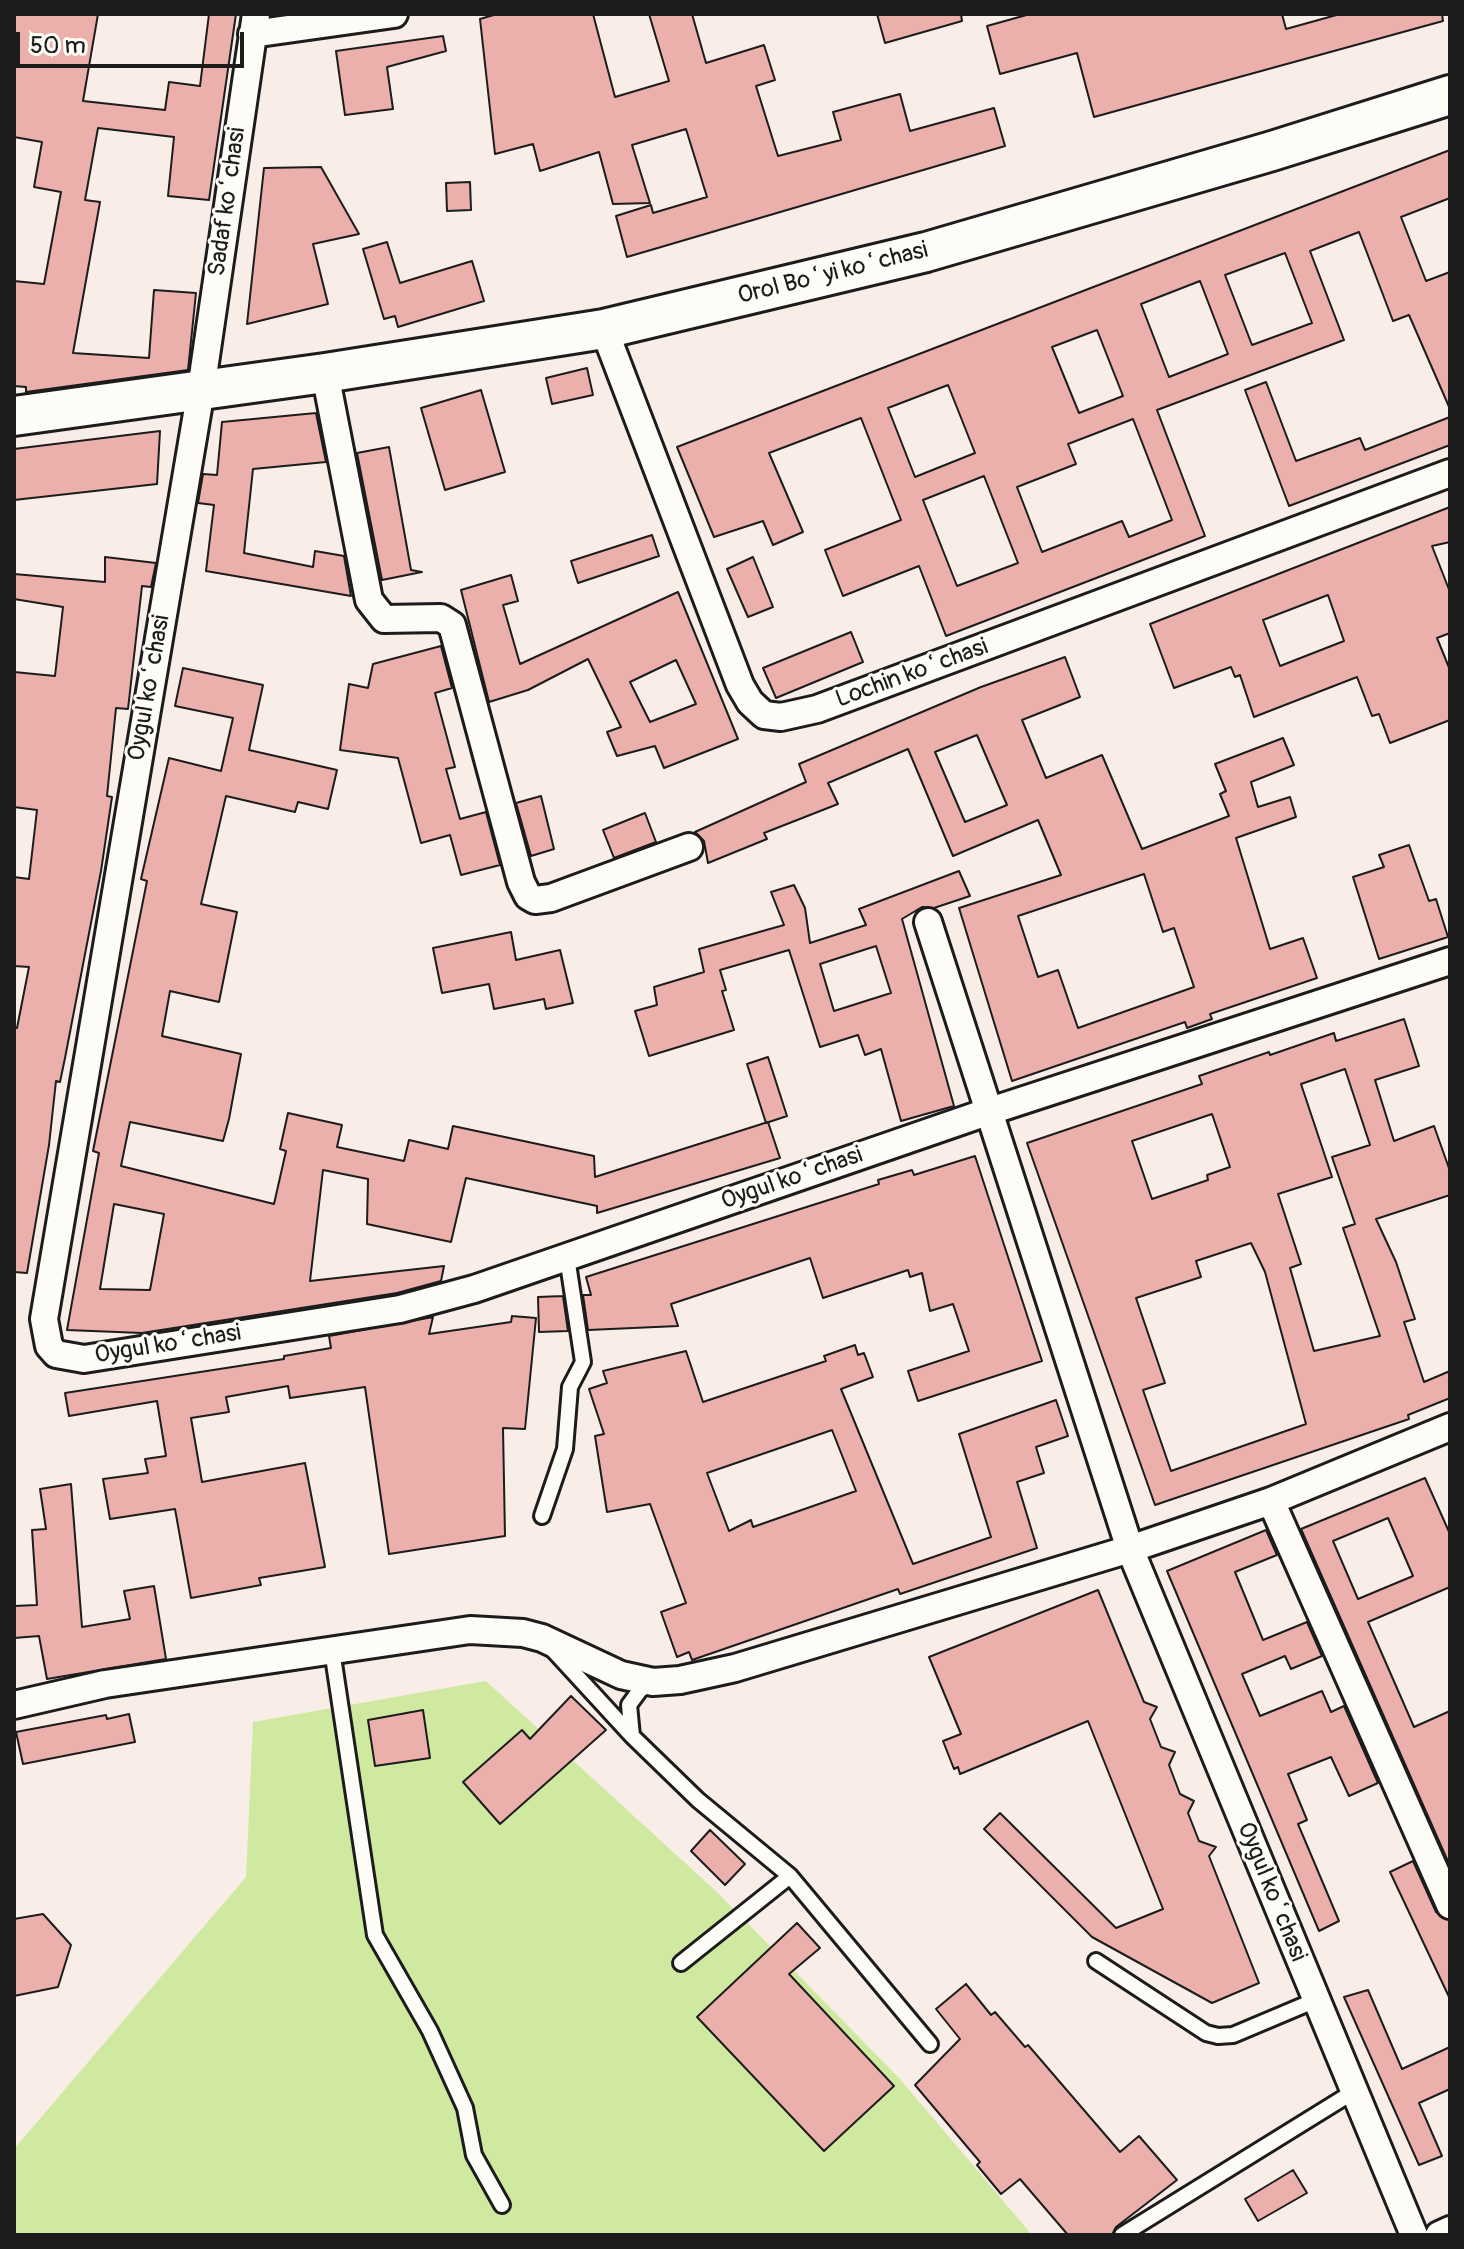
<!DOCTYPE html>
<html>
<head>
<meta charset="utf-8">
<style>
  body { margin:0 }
  #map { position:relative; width:1464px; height:2249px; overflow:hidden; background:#f9ede8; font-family:Pangolin,sans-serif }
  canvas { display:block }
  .frame { position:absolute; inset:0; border:16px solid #1c1c1c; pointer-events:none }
  .scale { position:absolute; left:16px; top:32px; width:228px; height:36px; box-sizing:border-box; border:4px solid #1c1c1c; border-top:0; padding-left:10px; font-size:24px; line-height:28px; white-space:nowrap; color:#1c1c1c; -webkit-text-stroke:6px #fdfcf7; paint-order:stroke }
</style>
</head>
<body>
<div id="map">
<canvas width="1464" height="2249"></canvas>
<div class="frame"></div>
<div class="scale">50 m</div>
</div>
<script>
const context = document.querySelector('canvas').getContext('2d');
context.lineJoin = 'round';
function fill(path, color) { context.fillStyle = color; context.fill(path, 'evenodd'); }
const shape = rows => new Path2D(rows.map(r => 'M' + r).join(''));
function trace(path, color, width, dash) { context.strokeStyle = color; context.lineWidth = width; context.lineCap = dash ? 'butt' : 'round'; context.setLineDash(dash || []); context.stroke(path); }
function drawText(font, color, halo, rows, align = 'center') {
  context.font = font + ' Pangolin,sans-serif'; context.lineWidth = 6; context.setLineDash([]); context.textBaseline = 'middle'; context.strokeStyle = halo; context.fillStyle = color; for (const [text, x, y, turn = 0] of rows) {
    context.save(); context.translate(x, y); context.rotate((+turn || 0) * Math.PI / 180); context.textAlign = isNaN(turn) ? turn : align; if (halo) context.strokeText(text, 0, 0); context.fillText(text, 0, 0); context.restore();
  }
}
fill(shape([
  [486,1681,718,1893,900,2079,1032,2235,14,2235,14,2149,246,1877,253,1722]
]), '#cfeaa0');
const building = shape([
  [14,14,98,14,83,101,165,110,169,82,200,86,209,14,236,14,209,200,168,196,174,137,98,128,85,200,100,202,73,353,149,358,154,290,196,293,188,370,26,392,26,387,14,386,14,281,44,284,61,192,34,187,42,142,14,137,14,14],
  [497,14,593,14,615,97,669,81,649,14,692,14,706,63,764,45,775,80,756,86,778,156,841,140,833,112,900,94,910,131,994,108,1005,146,627,257,616,216,651,205,653,213,707,197,686,129,632,145,650,203,613,204,599,152,540,171,533,144,495,154,480,19,497,14],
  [877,14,961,14,962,21,885,43,877,14],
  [1030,14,1282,14,1286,29,1340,14,1442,14,1443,21,1094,117,1077,53,1000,74,987,26,1030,14],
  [443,36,446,51,387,67,393,109,345,115,336,51,443,36],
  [1450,150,1450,198,1401,217,1426,281,1450,272,1450,409,1409,315,1393,321,1359,232,1310,251,1344,340,1157,410,1205,536,946,636,919,566,843,596,825,550,901,520,861,418,769,453,803,532,773,545,763,521,714,537,677,447,1450,150],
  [1285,253,1312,323,1252,345,1225,275,1285,253],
  [1200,281,1228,354,1169,377,1141,304,1200,281],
  [1097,330,1123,396,1079,413,1052,347,1097,330],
  [948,385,975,453,915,477,888,408,948,385],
  [1133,419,1172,520,1129,537,1122,521,1042,552,1017,487,1076,464,1068,444,1133,419],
  [984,476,1018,563,957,586,923,500,984,476],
  [321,167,359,234,313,244,328,304,247,324,264,168,321,167],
  [470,182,471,210,447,211,446,183,470,182],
  [387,242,400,283,472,261,484,301,398,327,395,316,384,319,363,249,387,242],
  [587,368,593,395,552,404,546,378,587,368],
  [1266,382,1296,461,1360,438,1365,450,1450,417,1450,445,1289,506,1245,390,1266,382],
  [481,390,505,472,445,490,421,408,481,390],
  [316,413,326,462,253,469,244,553,313,567,315,551,344,556,351,596,206,571,214,505,198,503,203,474,217,475,222,422,316,413],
  [160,431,157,484,14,500,14,449,160,431],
  [389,447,411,570,422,572,382,580,357,453,389,447],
  [1450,507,1450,542,1432,546,1450,592,1450,633,1437,638,1450,670,1450,720,1390,743,1379,714,1372,716,1357,677,1254,717,1240,675,1235,677,1231,667,1174,688,1150,624,1450,507],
  [1328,595,1344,641,1280,666,1263,620,1328,595],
  [652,535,659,556,578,583,571,561,652,535],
  [105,557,156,563,151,587,142,586,128,709,116,708,107,796,112,797,101,871,65,1058,60,1082,56,1081,49,1145,27,1273,14,1272,14,1028,17,1028,29,967,14,966,14,877,29,879,37,810,14,807,14,672,55,676,63,607,14,599,14,574,105,582,105,557],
  [753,557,773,607,748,617,727,569,753,557],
  [511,575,518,601,503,605,520,664,678,592,738,739,664,768,655,746,617,756,607,732,621,727,588,659,528,690,489,702,461,590,511,575],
  [676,660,696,704,650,722,630,682,676,660],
  [851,632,863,662,776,698,763,668,851,632],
  [441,646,452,688,435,693,455,767,446,769,460,819,486,812,500,865,461,875,450,835,421,843,398,758,340,750,349,684,368,688,373,664,441,646],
  [1065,657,1080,697,1022,720,1046,778,1102,755,1142,849,1229,816,1220,794,1226,791,1215,764,1283,738,1294,765,1251,782,1258,807,1290,797,1296,817,1236,838,1270,949,1303,938,1317,978,1210,1014,1212,1019,1187,1028,1185,1022,1012,1081,959,908,1061,875,1038,820,953,856,908,749,828,783,838,804,764,833,767,839,708,863,704,841,695,832,806,782,799,764,981,687,1065,657],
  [977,735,1007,805,965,822,935,752,977,735],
  [1144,874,1163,932,1174,928,1194,987,1078,1028,1058,970,1038,977,1018,916,1144,874],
  [183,668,263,685,249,750,337,770,328,809,298,802,295,812,226,796,201,904,237,912,219,1002,170,991,162,1036,241,1054,229,1119,223,1141,130,1122,121,1166,274,1204,286,1151,280,1149,288,1113,342,1125,337,1147,404,1161,409,1140,448,1149,453,1126,594,1156,595,1177,768,1122,780,1158,597,1213,597,1206,466,1178,451,1242,367,1224,368,1179,323,1170,310,1281,444,1266,441,1281,397,1293,142,1333,67,1330,99,1153,93,1151,147,881,141,879,169,758,221,771,233,718,175,706,183,668],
  [114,1204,164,1214,150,1290,100,1289,114,1204],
  [541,796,554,849,531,856,516,803,541,796],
  [645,813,656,842,614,858,603,830,645,813],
  [1409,845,1429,901,1436,899,1448,937,1379,959,1353,877,1384,867,1379,855,1409,845],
  [959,871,970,896,934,908,922,907,902,919,954,1106,901,1121,881,1049,865,1055,858,1035,820,1047,789,950,720,970,726,990,722,991,734,1030,649,1056,635,1011,657,1005,654,987,704,972,699,949,784,925,771,892,794,885,805,908,810,943,866,925,859,909,959,871],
  [876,946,891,993,834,1011,820,964,876,946],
  [511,932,516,960,560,950,573,1003,546,1009,544,999,494,1009,489,984,442,993,433,948,511,932],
  [1404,1019,1419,1066,1375,1080,1394,1141,1434,1126,1450,1171,1450,1195,1376,1219,1396,1262,1415,1319,1404,1322,1424,1382,1450,1371,1450,1398,1408,1415,1409,1419,1155,1505,1027,1143,1202,1084,1199,1076,1269,1052,1270,1055,1334,1033,1336,1041,1404,1019],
  [1345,1069,1370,1145,1332,1157,1355,1224,1343,1228,1380,1336,1314,1351,1290,1268,1301,1264,1278,1194,1332,1177,1301,1084,1345,1069],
  [1212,1114,1230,1167,1207,1175,1208,1180,1152,1199,1132,1141,1212,1114],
  [1251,1243,1265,1272,1306,1424,1171,1471,1143,1390,1165,1383,1136,1298,1201,1277,1196,1261,1251,1243],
  [768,1057,787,1116,766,1123,747,1064,768,1057],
  [975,1156,1042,1361,918,1401,908,1371,969,1351,953,1304,930,1311,922,1273,910,1277,908,1270,823,1298,810,1258,671,1304,678,1326,588,1330,583,1295,591,1295,586,1277,879,1184,878,1180,912,1170,914,1175,975,1156],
  [563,1296,568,1331,539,1332,538,1297,563,1296],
  [512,1316,536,1318,525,1429,503,1428,505,1536,389,1554,365,1387,290,1398,288,1386,226,1397,229,1412,191,1418,202,1482,305,1463,325,1567,259,1578,261,1585,191,1598,175,1509,110,1519,103,1479,148,1473,145,1459,166,1456,157,1401,69,1416,65,1393,284,1359,284,1356,331,1348,329,1336,433,1317,429,1334,511,1322,512,1316],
  [855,1345,858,1355,864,1353,873,1377,841,1389,913,1564,991,1537,959,1434,1056,1400,1068,1436,1036,1447,1044,1473,1017,1482,1037,1548,900,1594,898,1589,692,1660,689,1652,677,1657,661,1612,686,1603,650,1504,607,1512,595,1436,604,1434,589,1389,607,1383,603,1371,686,1351,703,1402,826,1361,824,1356,855,1345],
  [832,1430,856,1491,753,1527,751,1520,729,1531,707,1473,832,1430],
  [1425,1478,1450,1534,1450,1587,1368,1622,1414,1727,1450,1711,1450,1866,1301,1529,1425,1478],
  [1388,1518,1413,1576,1358,1599,1333,1541,1388,1518],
  [71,1484,82,1627,130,1619,124,1591,154,1586,166,1659,47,1679,39,1636,14,1638,14,1606,37,1605,32,1530,46,1529,40,1489,71,1484],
  [1266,1530,1277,1555,1235,1572,1263,1640,1307,1622,1322,1656,1291,1669,1285,1656,1242,1674,1260,1716,1322,1691,1331,1712,1344,1706,1378,1783,1349,1796,1331,1757,1288,1774,1307,1820,1298,1824,1339,1921,1319,1931,1167,1571,1266,1530],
  [1098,1590,1144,1702,1157,1707,1150,1719,1161,1747,1175,1752,1169,1765,1180,1794,1194,1801,1188,1813,1199,1841,1216,1847,1209,1856,1259,1983,1212,2003,1092,1937,984,1829,1000,1813,1116,1928,1163,1909,1088,1721,960,1774,958,1767,954,1769,943,1741,961,1734,929,1657,1098,1590],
  [571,1696,606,1730,500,1824,463,1782,522,1730,530,1739,571,1696],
  [423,1710,430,1758,375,1766,368,1720,423,1710],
  [129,1714,135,1742,23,1764,16,1732,106,1715,107,1719,129,1714],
  [710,1830,745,1864,725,1885,691,1851,710,1830],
  [1413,1861,1436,1912,1450,1921,1450,1999,1390,1872,1413,1861],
  [43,1914,71,1945,58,1987,14,1996,14,1919,43,1914],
  [797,1923,820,1948,789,1974,894,2086,824,2151,697,2017,797,1923],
  [966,1984,991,2015,995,2012,1025,2047,1028,2045,1120,2152,1139,2136,1177,2180,1116,2227,1112,2235,1068,2235,1020,2179,1001,2194,977,2165,980,2162,915,2085,960,2039,936,2009,966,1984],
  [1368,1990,1402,2069,1450,2047,1450,2089,1419,2103,1442,2156,1419,2165,1344,1997,1368,1990],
  [1293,2170,1307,2193,1258,2221,1245,2199,1293,2170]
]);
fill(building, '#ebb0ab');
trace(building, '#1c1c1c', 2);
const lane = shape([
  [542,1516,565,1449,570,1387,583,1362,567,1257],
  [332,1650,375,1935,430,2031,465,2108,474,2155,502,2205],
  [553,1650,632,1736,698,1800,790,1876,930,2044],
  [632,1736,629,1705,640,1690,651,1683],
  [1096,1961,1206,2033,1218,2036,1233,2035,1316,2000],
  [681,1963,790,1876],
  [1122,2235,1353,2092]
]);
const street = shape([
  [256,14,201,390,44,1319,49,1346,56,1354,84,1359,400,1309,474,1289,987,1112,1450,961],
  [252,34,394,14],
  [604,329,740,685,750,702,764,715,781,717,817,709,1450,473],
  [325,373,369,600,384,619,441,618,452,625,521,882,528,896,535,900,551,898,689,847],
  [928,922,1130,1549,1414,2235],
  [1271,1501,1450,1905],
  [14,1705,105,1684,470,1630,523,1633,542,1638,621,1675,653,1682,680,1680,735,1668,1130,1549,1271,1501,1450,1427],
  [1439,2235,1450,2230]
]);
const secondary = shape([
  [14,416,325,373,604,329,926,252,1272,151,1450,95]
]);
trace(lane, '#1c1c1c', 20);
trace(street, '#1c1c1c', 32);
trace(secondary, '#1c1c1c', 44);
trace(lane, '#fdfcf7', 14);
trace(street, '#fdfcf7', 26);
trace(secondary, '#fdfcf7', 38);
drawText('24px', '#1c1c1c', '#fdfcf7', [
  ["Sadaf koʻchasi",228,202,-82],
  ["Orol Boʻyi koʻchasi",833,274,-14],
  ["Lochin koʻchasi",912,674,-20],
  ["Oygul koʻchasi",150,688,-80],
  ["Oygul koʻchasi",792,1179,-19],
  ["Oygul koʻchasi",168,1345,-9],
  ["Oygul koʻchasi",1271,1892,68]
]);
</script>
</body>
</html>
